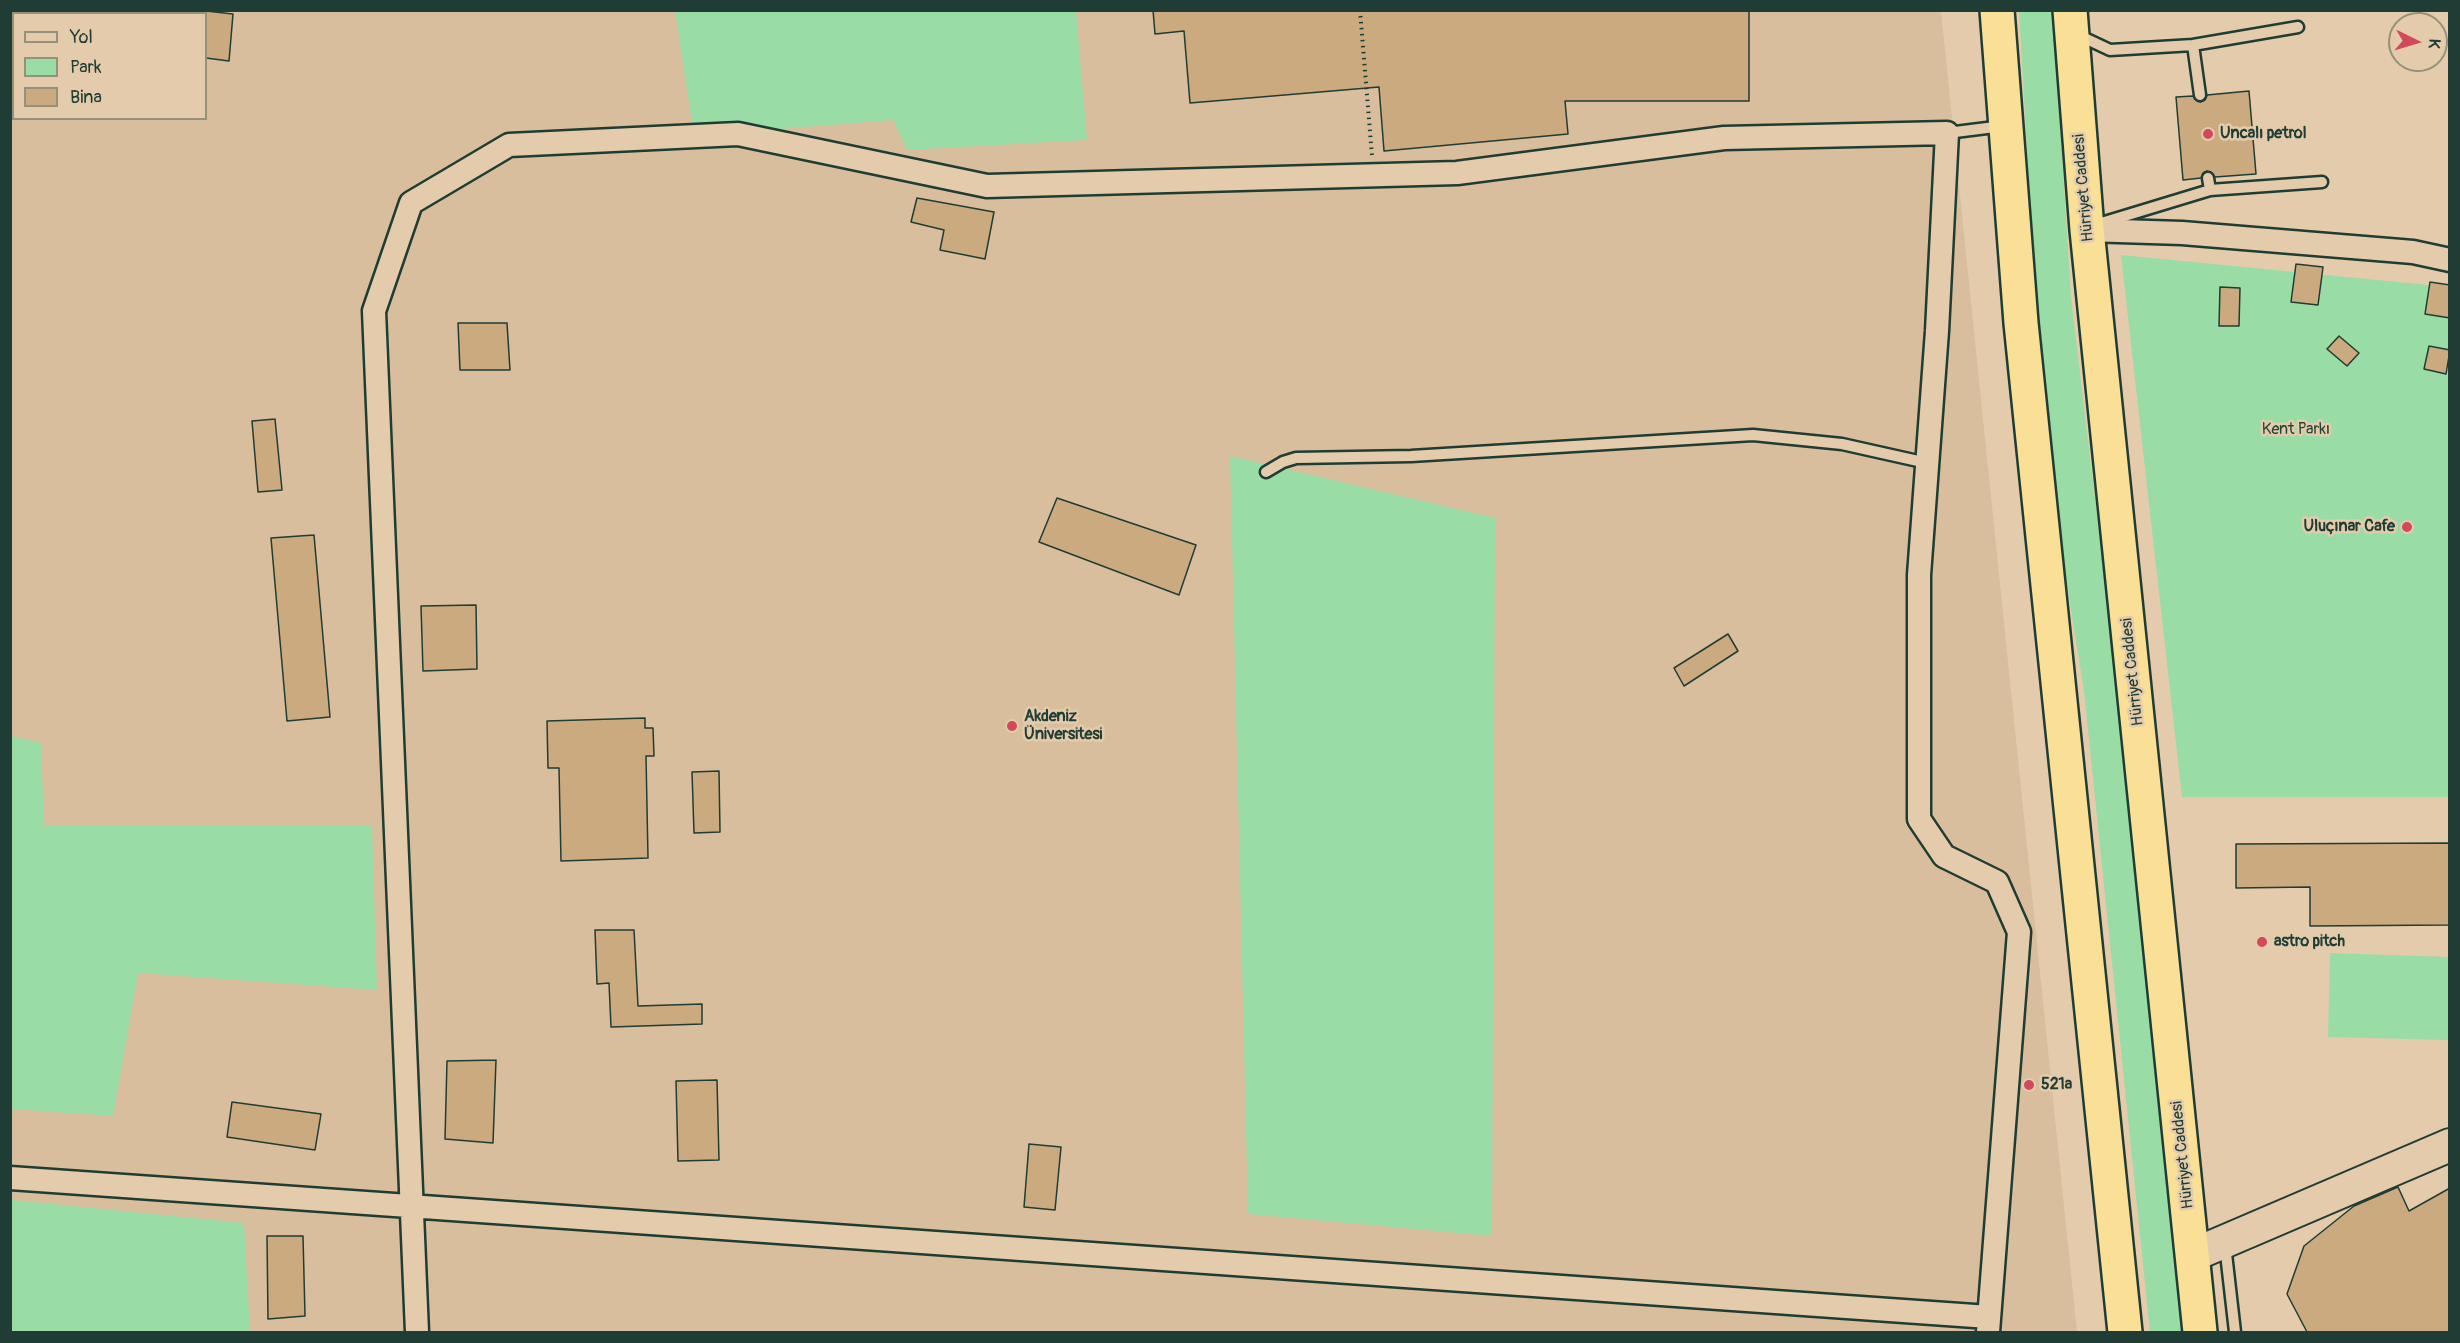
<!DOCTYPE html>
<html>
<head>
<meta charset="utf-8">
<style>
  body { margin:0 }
  #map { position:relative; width:2460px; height:1343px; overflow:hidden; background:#e4cbac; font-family:Pangolin,sans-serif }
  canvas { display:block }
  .frame { position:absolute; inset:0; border:12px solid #1f3d34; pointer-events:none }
  .legend { position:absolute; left:12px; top:12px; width:195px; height:108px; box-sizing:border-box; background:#e4cbac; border:2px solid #95927c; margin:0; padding:8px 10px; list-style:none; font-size:18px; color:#1f3d34 }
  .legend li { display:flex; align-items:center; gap:12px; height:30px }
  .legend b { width:30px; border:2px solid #95927c }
  .north { position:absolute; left:2388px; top:12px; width:60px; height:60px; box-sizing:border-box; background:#e4cbac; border:2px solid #95927c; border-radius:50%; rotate:95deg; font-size:16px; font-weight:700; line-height:24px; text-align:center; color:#1f3d34 }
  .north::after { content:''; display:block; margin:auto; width:21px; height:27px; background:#d1495b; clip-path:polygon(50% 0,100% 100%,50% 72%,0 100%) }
</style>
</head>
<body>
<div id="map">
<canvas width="2460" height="1343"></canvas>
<div class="frame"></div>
<ul class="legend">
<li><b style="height:8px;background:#e4cbac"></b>Yol</li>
<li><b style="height:16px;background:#9adca6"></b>Park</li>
<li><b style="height:16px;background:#cbaa7f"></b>Bina</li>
</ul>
<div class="north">K</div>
</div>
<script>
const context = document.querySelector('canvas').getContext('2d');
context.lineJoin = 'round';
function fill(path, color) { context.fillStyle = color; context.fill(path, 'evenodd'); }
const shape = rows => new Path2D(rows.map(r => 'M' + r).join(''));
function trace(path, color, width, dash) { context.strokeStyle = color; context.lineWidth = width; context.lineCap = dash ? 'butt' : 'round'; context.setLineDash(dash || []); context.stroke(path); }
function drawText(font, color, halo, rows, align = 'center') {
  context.font = font + ' Pangolin,sans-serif'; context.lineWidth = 5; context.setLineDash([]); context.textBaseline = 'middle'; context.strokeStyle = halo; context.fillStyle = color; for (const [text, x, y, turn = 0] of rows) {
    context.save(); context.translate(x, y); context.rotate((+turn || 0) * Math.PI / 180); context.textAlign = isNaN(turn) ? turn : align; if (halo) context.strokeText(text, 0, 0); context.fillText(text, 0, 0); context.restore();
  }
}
fill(shape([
  [10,11,1941,11,2077,1332,11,1332],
  [14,14,206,14,206,118,14,118]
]), '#d8be9c');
fill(shape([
  [675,11,1076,11,1087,140,907,150,893,120,694,136],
  [2019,11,2053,11,2071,297,2130,793,2184,1332,2150,1332,2084,691,2052,491,2035,289],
  [2121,255,2449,287,2449,797,2182,797],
  [1230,456,1495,518,1492,1236,1248,1214],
  [10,736,41,743,44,825,372,825,377,990,138,973,113,1116,11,1109],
  [2330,953,2449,957,2449,1040,2328,1037],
  [11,1200,244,1223,250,1332,11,1332]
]), '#9adca6');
const building = shape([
  [1153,10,1749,10,1749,101,1565,101,1568,134,1384,151,1379,87,1190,103,1184,31,1155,34,1153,10],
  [206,11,233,14,229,61,206,58,206,11],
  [2249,91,2256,174,2215,177,2207,171,2203,173,2201,178,2183,180,2176,97,2193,96,2200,102,2205,100,2207,95,2249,91],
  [917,198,994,212,985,259,940,250,944,230,911,222,917,198],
  [2296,264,2323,267,2318,305,2291,302,2296,264],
  [2430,282,2450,285,2450,318,2425,314,2430,282],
  [2220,287,2240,288,2239,326,2219,326,2220,287],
  [458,323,507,323,510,370,460,370,458,323],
  [2339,336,2359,353,2347,366,2327,349,2339,336],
  [2429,346,2450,350,2446,374,2424,369,2429,346],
  [275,419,282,490,258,492,252,421,275,419],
  [1057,498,1196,545,1179,595,1039,542,1057,498],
  [314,535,330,717,287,721,271,538,314,535],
  [476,605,477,669,423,671,421,606,476,605],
  [1728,634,1738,651,1684,686,1674,668,1728,634],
  [645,718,645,728,653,728,654,756,646,756,648,858,561,861,559,768,548,768,547,721,645,718],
  [719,771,720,832,694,833,692,772,719,771],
  [2450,843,2450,925,2310,926,2310,887,2236,888,2236,844,2450,843],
  [595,930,634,930,638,1006,702,1004,702,1024,611,1027,609,983,597,984,595,930],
  [496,1060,493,1143,445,1139,447,1061,496,1060],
  [717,1080,719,1160,678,1161,676,1081,717,1080],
  [232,1102,321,1114,315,1150,227,1137,232,1102],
  [1029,1144,1061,1147,1055,1210,1024,1207,1029,1144],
  [2398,1187,2409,1211,2450,1188,2450,1332,2307,1332,2287,1294,2304,1246,2354,1206,2398,1187],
  [267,1236,303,1236,305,1316,268,1319,267,1236]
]);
fill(building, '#cbaa7f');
trace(building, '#1f3d34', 1.5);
const lane = shape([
  [2076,34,2110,50,2193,45,2200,95],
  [2193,45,2298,27],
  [1947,133,2003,126],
  [2210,190,2322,182],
  [2098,224,2210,190,2208,178],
  [1266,472,1283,462,1296,458,1411,456,1753,435,1842,444,1927,463],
  [2225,1245,2235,1332]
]);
const street = shape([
  [2087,230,2182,233,2413,252,2450,260],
  [10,1178,1989,1317],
  [417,1332,374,311,411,203,509,145,738,134,987,186,1457,173,1724,138,1947,133,1937,331,1919,575,1919,819,1944,856,1997,882,2019,932,1988,1332]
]);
const secondary = shape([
  [2193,1255,2450,1145]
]);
const highway = shape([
  [1997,10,2021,323,2125,1332],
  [2070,10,2087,230,2200,1332]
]);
trace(lane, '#1f3d34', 15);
trace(street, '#1f3d34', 27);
trace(secondary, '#1f3d34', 36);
trace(highway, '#1f3d34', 38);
trace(shape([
  [1360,10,1372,156]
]), '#1f3d34', 4, [1.5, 4.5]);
trace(lane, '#e4cbac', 10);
trace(street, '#e4cbac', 22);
trace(secondary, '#e4cbac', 32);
trace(highway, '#fadf96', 33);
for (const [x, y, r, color] of [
  [2208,134,6,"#d1495b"],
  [2407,527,6,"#d1495b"],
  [1012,726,6,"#d1495b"],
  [2262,942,6,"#d1495b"],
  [2029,1085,6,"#d1495b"]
]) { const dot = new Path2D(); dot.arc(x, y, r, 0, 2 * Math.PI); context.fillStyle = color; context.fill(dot); trace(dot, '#e4cbac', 2); }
drawText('bold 16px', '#1f3d34', '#e4cbac', [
  ["Uncalı petrol",2220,134],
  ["Uluçınar Cafe",2395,527,"right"],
  ["Akdeniz",1024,717],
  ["Üniversitesi",1024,735],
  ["astro pitch",2274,942],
  ["521a",2041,1085]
], 'left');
drawText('16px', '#1f3d34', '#e4cbac', [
  ["Hürriyet Caddesi",2084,188,-95],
  ["Hürriyet Caddesi",2133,672,-96],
  ["Hürriyet Caddesi",2183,1155,-96]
]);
drawText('16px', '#25453a', '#e4cbac', [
  ["Kent Parkı",2296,430]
]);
</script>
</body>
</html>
